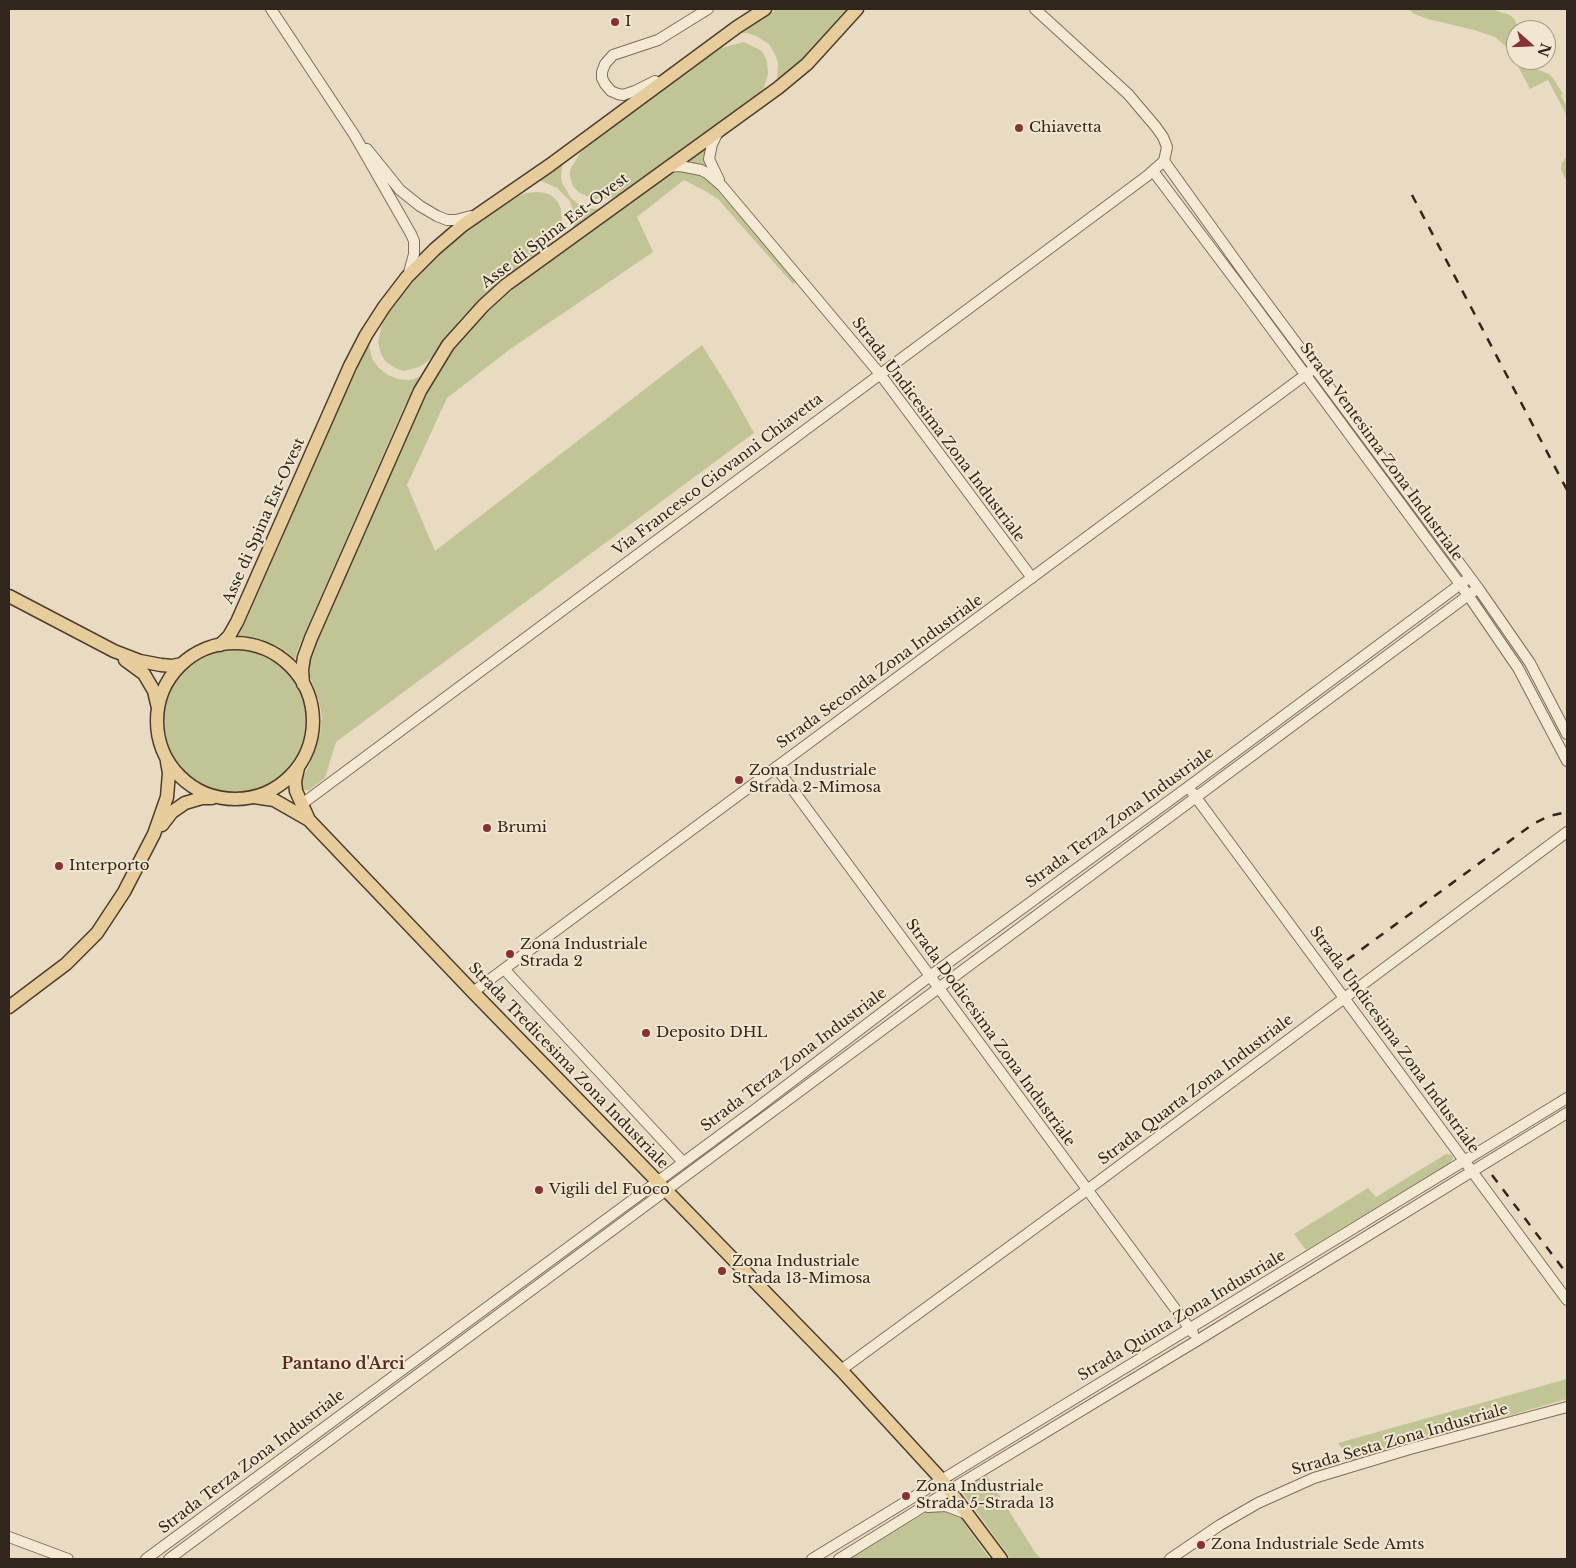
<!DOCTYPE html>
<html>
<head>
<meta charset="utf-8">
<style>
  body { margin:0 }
  #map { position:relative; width:1576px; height:1568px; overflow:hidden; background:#e8dbc1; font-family:"Libre Baskerville",serif }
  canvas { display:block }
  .frame { position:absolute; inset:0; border:10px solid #31261d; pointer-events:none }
  .north { position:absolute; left:1506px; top:20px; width:50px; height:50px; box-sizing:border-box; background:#f1e6cf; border:1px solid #a49988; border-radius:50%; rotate:110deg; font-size:14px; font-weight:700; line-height:20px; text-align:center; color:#31261d }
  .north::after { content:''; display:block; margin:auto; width:18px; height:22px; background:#883135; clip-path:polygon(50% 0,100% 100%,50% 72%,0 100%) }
</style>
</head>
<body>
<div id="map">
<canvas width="1576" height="1568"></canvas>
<div class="frame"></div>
<div class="north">N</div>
</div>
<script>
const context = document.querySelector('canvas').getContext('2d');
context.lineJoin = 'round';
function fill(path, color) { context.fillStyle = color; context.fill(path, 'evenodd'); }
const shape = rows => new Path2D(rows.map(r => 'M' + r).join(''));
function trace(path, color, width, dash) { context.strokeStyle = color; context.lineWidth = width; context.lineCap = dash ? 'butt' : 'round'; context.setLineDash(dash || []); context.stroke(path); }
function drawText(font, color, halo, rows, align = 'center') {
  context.font = font + ' "Libre Baskerville",serif'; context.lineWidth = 4; context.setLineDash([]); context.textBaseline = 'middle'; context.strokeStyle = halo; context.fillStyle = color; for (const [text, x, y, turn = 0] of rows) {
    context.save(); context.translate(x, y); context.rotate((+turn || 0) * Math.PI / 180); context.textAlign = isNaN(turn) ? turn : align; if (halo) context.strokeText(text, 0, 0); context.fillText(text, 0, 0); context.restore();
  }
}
fill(shape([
  [777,9,850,9,800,62,777,81,778,64,776,56,769,44,756,36,748,33,740,33],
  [1409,9,1491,9,1510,15,1514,19,1518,27,1518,30,1516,30,1516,60,1523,60,1531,67,1549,74,1553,78,1563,94,1561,95,1567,108,1567,116,1548,80,1530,89,1509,49,1495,37,1474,30,1428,19,1414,14],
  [744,42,762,51,767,61,768,74,764,88,755,97,621,194,611,198,593,199,578,192,573,186,570,177,570,170,585,145,721,48],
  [706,149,706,165,708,169,686,163],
  [1567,156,1567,182,1561,169,1562,163],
  [563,161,561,176,562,183,571,198,583,208,600,209,573,229,575,218,570,201,557,188,541,181,535,181],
  [688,169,706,177,796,281,793,284,718,199,707,192,684,180,637,217,653,252,509,350,447,398,407,485,435,551,702,345,733,395,754,433,336,742,325,778,309,790,304,790,301,787,302,780,314,754,320,734,322,717,319,702,310,677,310,658,315,645,416,415,441,367,469,329,518,285,671,174,680,170],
  [537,192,546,193,552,196,558,202,561,209,562,224,556,237,550,245,513,272,479,302,460,320,431,358,424,364,419,367,404,371,397,369,386,362,381,354,378,342,382,324,399,297,416,278,446,248,478,223,519,196,527,193],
  [369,344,372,359,379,368,388,375,398,379,409,380,420,377,404,407,297,651,295,660,287,652,275,645,252,637,238,636,245,623,349,385],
  '163 720a72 72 0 1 1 144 0a72 72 0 1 1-144 0Z',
  [1446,1154,1452,1155,1453,1159,1450,1163,1306,1250,1294,1234,1368,1188,1376,1197],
  [1567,1379,1567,1399,1351,1461,1338,1443],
  [985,1473,1035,1552,1041,1559,1011,1559,963,1493,964,1488,968,1484],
  [940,1509,956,1512,990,1559,849,1559,930,1510]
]), '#c1c596');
const minor = shape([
  [271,9,355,136,411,234,414,241,414,254,408,276],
  [655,81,635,91,623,95,618,94,611,91,605,84,602,78,602,72,605,64,613,55,658,40,708,9],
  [718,132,712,144,709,159,719,180],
  [367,149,400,190,420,206,437,216,447,220,456,220,471,216],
  [1164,161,1251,282,1478,588,1530,663,1567,734],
  [668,167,680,166,701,170,707,173,722,186,880,374,1032,578],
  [1153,171,1245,293,1468,595,1518,668,1567,761],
  [776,767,1193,1333],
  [1192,792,1567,1300],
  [302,804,1147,176,1164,161,1167,147,1163,137,1156,127,1128,94,1035,9],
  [504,969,683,1162],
  [473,992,1316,367],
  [841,1370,1087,1190,1567,832],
  [928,1507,946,1506,967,1514],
  [9,1537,68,1559],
  [146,1559,753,1111,930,976,1188,787,1470,577],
  [169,1559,1478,588],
  [812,1559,1567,1098],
  [839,1559,950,1490,1198,1340,1567,1113],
  [1170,1559,1220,1525,1258,1503,1314,1478,1410,1449,1567,1407]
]);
const major = shape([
  [9,596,114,651,140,661,161,665,172,666,182,664],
  '157 721a78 78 0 1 1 156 0a78 78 0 1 1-156 0Z',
  [220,645,229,636,237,622,350,366,366,335,384,307,407,277,435,249,463,225,550,165,737,27,765,9],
  [125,660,144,674,154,691,158,708],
  [303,684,302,670,304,657,311,638,420,391,448,345,483,306,506,285,778,88,807,64,857,9],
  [298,768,295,781,296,791,309,820],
  [254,797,274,800,309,820,473,992,841,1370,941,1479,1001,1559],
  [162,825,172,812,185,803,202,798,212,798],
  [9,1007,66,964,97,933,124,892,154,834,167,797,169,773,167,762]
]);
trace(minor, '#806d5a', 12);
trace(major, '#4e3c2e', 15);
trace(minor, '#f4e9d3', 10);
trace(major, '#e8cd9c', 12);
trace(shape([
  [1412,195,1567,490],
  [1347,960,1533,824,1549,816,1567,812],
  [1492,1175,1567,1274]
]), '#31261d', 2.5, [9, 9]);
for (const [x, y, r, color] of [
  [615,22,5,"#883135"],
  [1019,128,5,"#883135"],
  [739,780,5,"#883135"],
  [487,828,5,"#883135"],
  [59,866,5,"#883135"],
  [510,954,5,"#883135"],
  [646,1033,5,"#883135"],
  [539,1190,5,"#883135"],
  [722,1271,5,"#883135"],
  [906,1496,5,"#883135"],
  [1201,1545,5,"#883135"]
]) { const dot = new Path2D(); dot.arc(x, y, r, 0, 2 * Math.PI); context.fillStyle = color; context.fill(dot); trace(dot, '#f1e6cf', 2); }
drawText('15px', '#31261d', '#f1e6cf', [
  ["I",625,22],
  ["Chiavetta",1029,128],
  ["Zona Industriale",749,771],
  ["Strada 2-Mimosa",749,788],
  ["Brumi",497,828],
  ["Interporto",69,866],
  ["Zona Industriale",520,945],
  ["Strada 2",520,962],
  ["Deposito DHL",656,1033],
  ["Vigili del Fuoco",549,1190],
  ["Zona Industriale",732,1262],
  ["Strada 13-Mimosa",732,1279],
  ["Zona Industriale",916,1487],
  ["Strada 5-Strada 13",916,1504],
  ["Zona Industriale Sede Amts",1211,1545]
], 'left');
drawText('15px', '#31261d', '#f1e6cf', [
  ["Asse di Spina Est-Ovest",555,231,-37],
  ["Strada Undicesima Zona Industriale",938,430,53],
  ["Strada Ventesima Zona Industriale",1381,452,54],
  ["Via Francesco Giovanni Chiavetta",718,475,-37],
  ["Asse di Spina Est-Ovest",264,521,-66],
  ["Strada Seconda Zona Industriale",880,672,-36],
  ["Strada Terza Zona Industriale",1120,818,-36],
  ["Strada Dodicesima Zona Industriale",990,1033,54],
  ["Strada Undicesima Zona Industriale",1394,1040,54],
  ["Strada Terza Zona Industriale",794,1060,-37],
  ["Strada Tredicesima Zona Industriale",568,1066,46],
  ["Strada Quarta Zona Industriale",1196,1090,-37],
  ["Strada Quinta Zona Industriale",1182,1316,-31],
  ["Strada Sesta Zona Industriale",1400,1440,-16],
  ["Strada Terza Zona Industriale",252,1462,-37]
]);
drawText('bold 16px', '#592a21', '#f1e6cf', [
  ["Pantano d'Arci",343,1364]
]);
</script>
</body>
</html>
